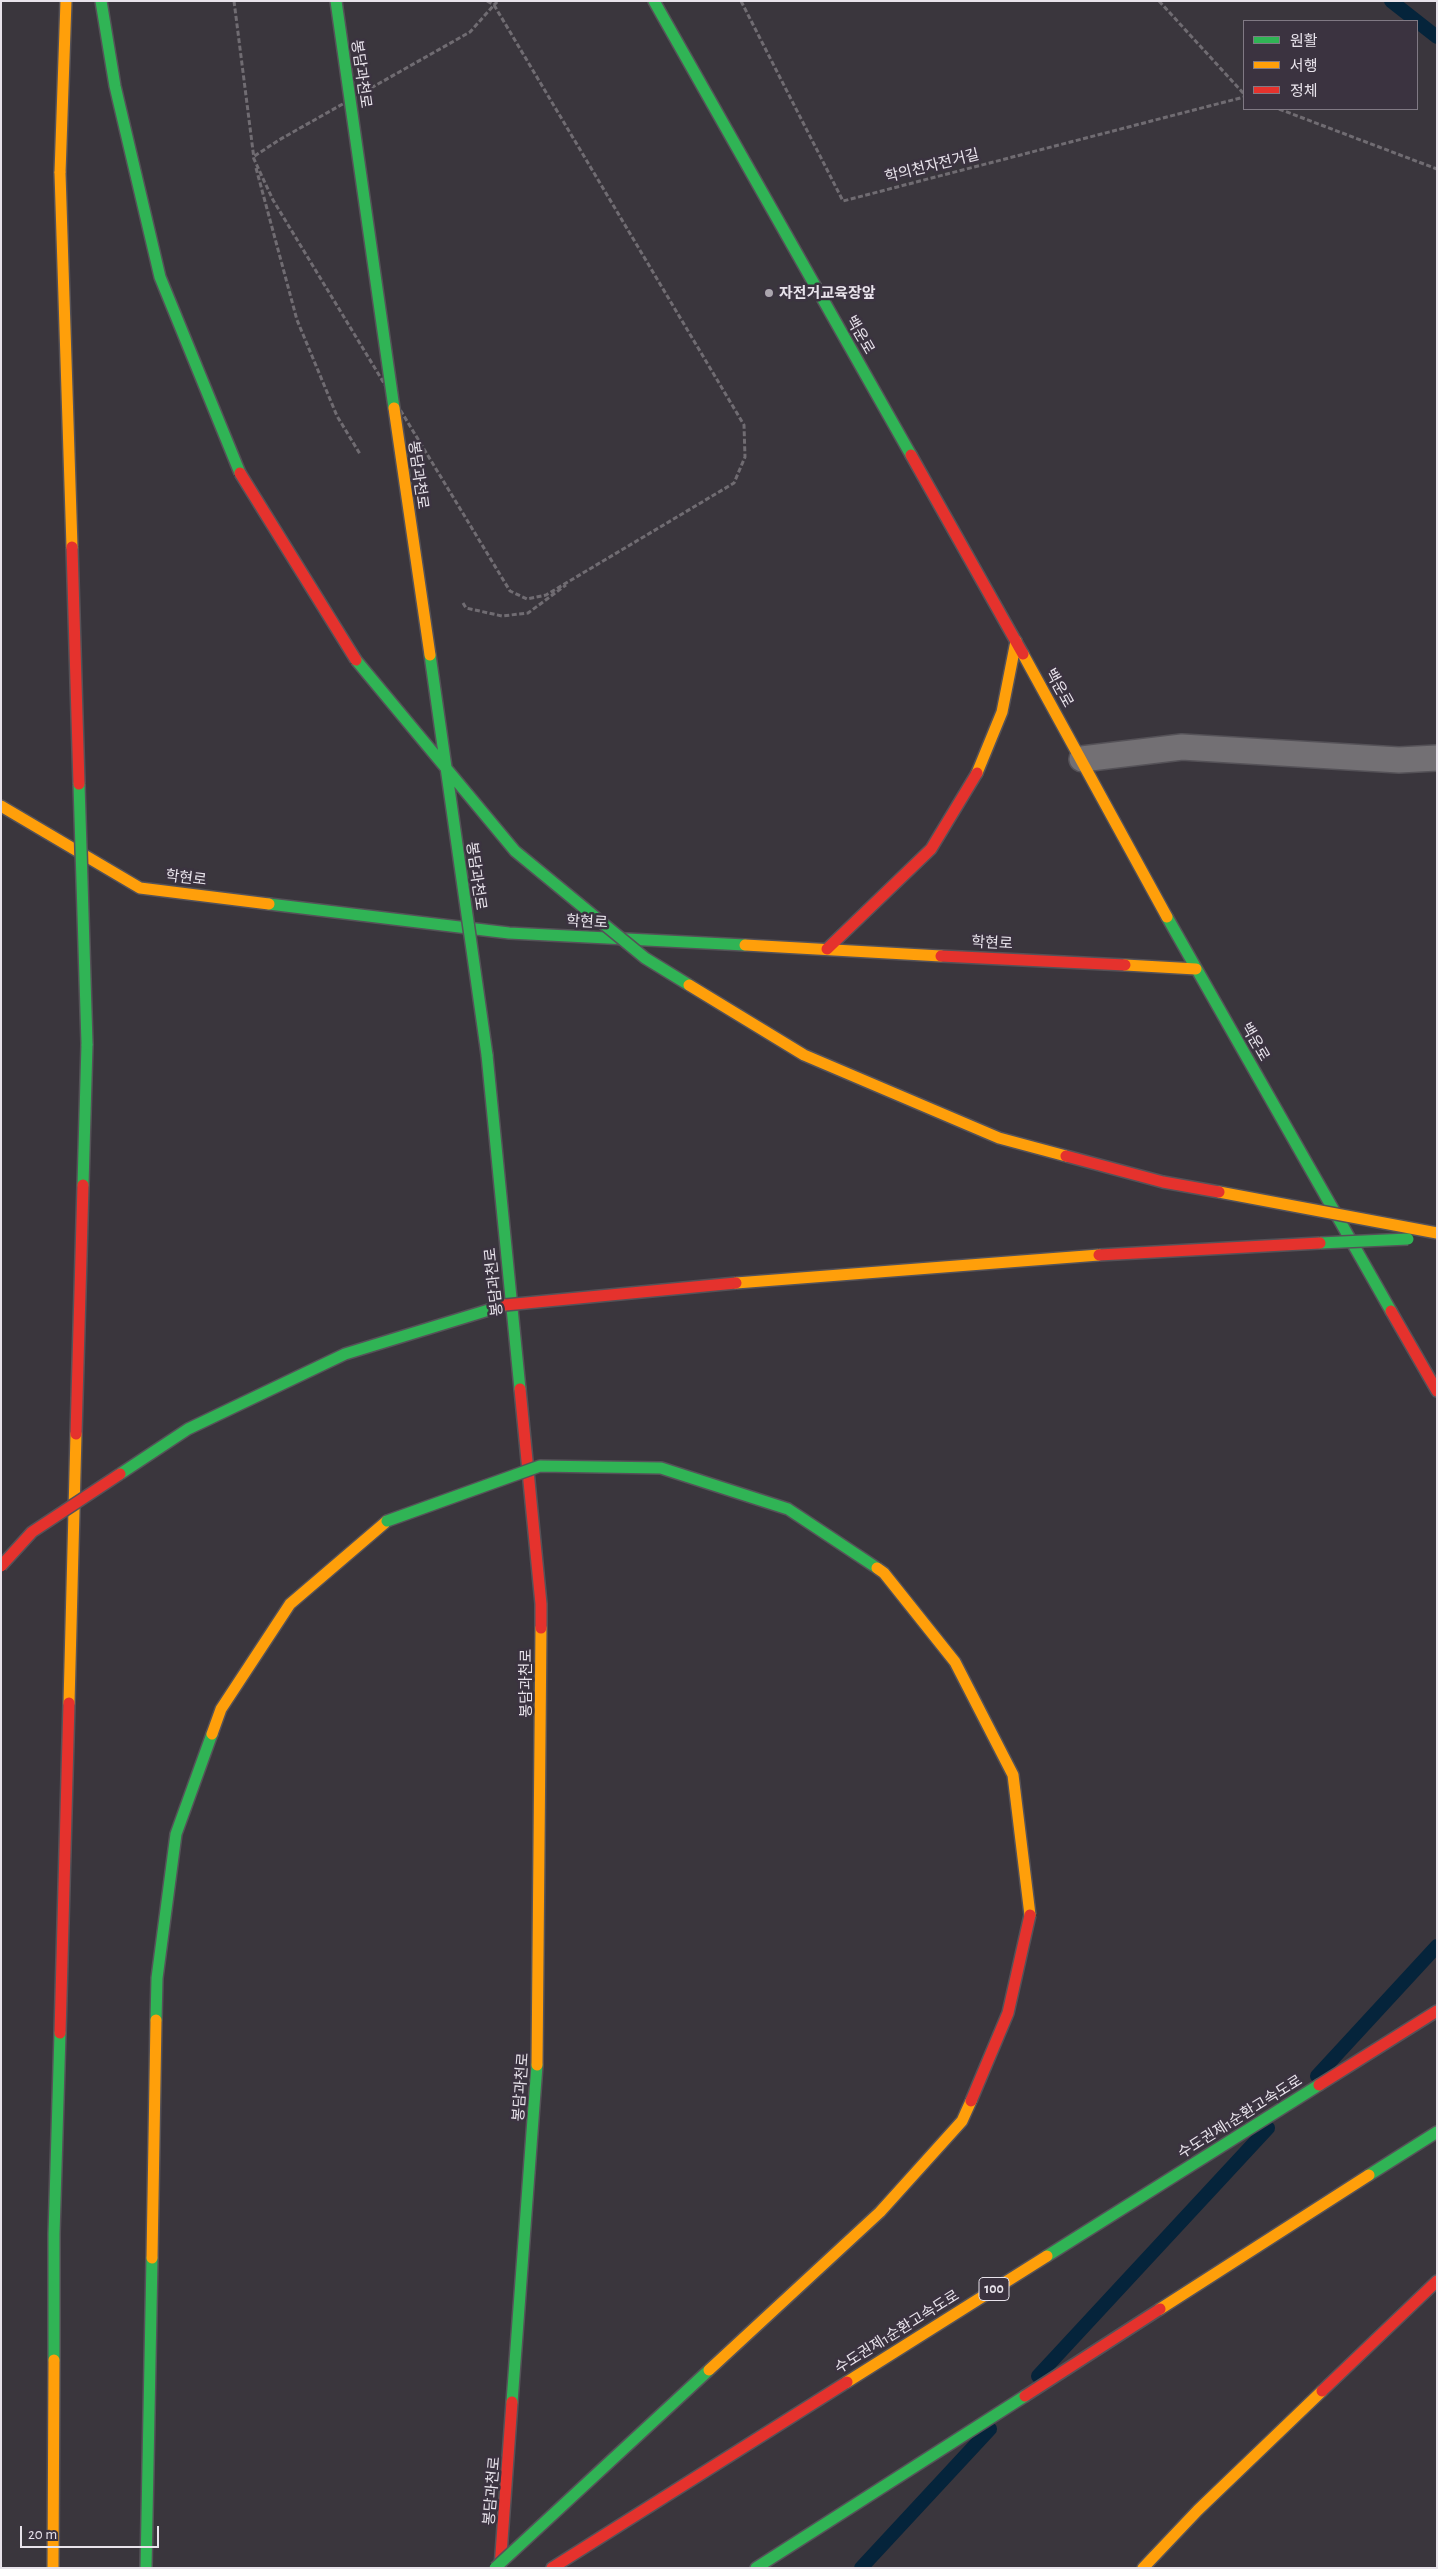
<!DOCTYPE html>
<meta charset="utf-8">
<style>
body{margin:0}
#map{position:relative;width:1438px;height:2569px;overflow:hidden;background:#3a363d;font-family:"Alegreya Sans","Noto Sans KR",sans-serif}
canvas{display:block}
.frame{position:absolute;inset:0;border:2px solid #e8e3eb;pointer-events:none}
.legend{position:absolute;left:1243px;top:20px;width:175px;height:90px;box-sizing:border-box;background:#3b3340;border:1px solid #807984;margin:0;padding:6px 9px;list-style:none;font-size:15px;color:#e8e3eb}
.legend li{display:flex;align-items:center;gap:10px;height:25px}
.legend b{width:25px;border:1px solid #807984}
.scale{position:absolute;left:20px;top:2526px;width:139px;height:22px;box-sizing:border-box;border:2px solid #e8e3eb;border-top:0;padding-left:6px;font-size:15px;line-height:18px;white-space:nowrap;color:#e8e3eb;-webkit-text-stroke:4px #3b3340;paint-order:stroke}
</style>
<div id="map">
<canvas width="1438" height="2569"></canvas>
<div class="frame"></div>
<ul class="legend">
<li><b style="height:6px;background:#30b455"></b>원활</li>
<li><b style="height:6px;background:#ff9f0a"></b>서행</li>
<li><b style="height:6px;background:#e5322d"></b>정체</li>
</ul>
<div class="scale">20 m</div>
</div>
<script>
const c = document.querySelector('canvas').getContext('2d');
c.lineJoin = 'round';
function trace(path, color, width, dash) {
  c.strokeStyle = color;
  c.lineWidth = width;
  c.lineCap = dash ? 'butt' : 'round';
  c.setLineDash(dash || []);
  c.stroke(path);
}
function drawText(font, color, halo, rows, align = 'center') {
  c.font = font + ' "Alegreya Sans","Noto Sans KR",sans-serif';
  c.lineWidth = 5;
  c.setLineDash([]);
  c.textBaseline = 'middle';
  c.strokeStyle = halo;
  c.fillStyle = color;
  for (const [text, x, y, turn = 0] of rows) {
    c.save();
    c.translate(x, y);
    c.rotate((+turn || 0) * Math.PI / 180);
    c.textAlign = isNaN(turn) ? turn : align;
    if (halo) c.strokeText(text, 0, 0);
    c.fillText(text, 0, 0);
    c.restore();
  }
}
trace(new Path2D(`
 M 1391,1 L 1437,37
 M 1317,2076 L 1437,1946
 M 1038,2376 L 1268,2128
 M 861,2568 L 990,2429`), '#05243b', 14);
const lane = new Path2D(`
 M 1082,759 L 1182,747 L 1399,760 L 1437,758`);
const fast = new Path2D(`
 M 654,1 L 911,455
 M 269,904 L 509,933 L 745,945
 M 1167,917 L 1391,1311
 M 487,1055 L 520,1389
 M 83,1185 L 87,1044
 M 156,2020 L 157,1978 L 176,1834 L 212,1734
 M 1369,2175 L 1437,2132
 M 1047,2256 L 1319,2085
 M 54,2360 L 54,2234 L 60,2033
 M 512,2402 L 537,2065
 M 146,2568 L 152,2258
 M 756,2568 L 1025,2396`);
const slow = new Path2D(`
 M 60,173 L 66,1
 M 1023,654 L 1167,917
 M 977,773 L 1002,712 L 1016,641
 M 1,806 L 140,888 L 269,904
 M 745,945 L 941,956
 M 1125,965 L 1196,969
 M 69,1703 L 76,1434
 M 212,1734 L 221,1709 L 290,1604 L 387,1521
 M 537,2065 L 541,1628
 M 152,2258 L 156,2020
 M 1160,2309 L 1369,2175
 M 847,2382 L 1047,2256
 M 53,2568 L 54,2360
 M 1143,2568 L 1198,2510 L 1322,2391`);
const jam = new Path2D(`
 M 911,455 L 1023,654
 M 827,949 L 931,849 L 977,773
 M 941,956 L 1125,965
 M 1391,1311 L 1437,1391
 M 520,1389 L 541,1604 L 541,1628
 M 76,1434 L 83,1185
 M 60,2033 L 69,1703
 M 1319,2085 L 1437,2011
 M 1322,2391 L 1437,2281
 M 1025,2396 L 1160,2309
 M 500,2568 L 512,2402
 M 552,2568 L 847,2382`);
trace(lane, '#555258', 28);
trace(fast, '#555258', 14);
trace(slow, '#555258', 14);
trace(jam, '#555258', 14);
trace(new Path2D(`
 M 234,1 L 254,159
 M 487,1 L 494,5 L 498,1
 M 741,1 L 843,201 L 1244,97
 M 1159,1 L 1244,94
 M 494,5 L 744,425 L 745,457 L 734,483 L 546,595 L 527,599 L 510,591 L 273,200 L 253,157 L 279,140 L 470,32 Z
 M 1279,109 L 1437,169
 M 256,168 L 297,320 L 337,416 L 360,454
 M 463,603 L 466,608 L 502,616 L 528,613 L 566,585`), '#706c72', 3, [5, 2.5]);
trace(lane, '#737074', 25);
trace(fast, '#30b455', 11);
trace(slow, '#ff9f0a', 11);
trace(jam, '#e5322d', 11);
const fastBridge = new Path2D(`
 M 101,1 L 115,86 L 160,277 L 240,473
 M 336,1 L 394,408
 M 430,655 L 487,1055
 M 356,660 L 515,851 L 645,958 L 689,985
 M 79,784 L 87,1044
 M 1320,1243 L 1408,1239
 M 120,1474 L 188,1429 L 345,1354 L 505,1305
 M 387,1521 L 540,1466 L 661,1468 L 788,1509 L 877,1568
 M 495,2568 L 709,2370`);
const slowBridge = new Path2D(`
 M 60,173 L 72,547
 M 394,408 L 430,655
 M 689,985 L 804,1055 L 999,1138 L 1066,1156
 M 1219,1192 L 1437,1233
 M 736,1283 L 1099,1255
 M 877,1568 L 884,1573 L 955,1662 L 1013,1775 L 1030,1915
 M 709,2370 L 880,2212 L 962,2121 L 971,2101`);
const jamBridge = new Path2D(`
 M 240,473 L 356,660
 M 72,547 L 79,784
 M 1066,1156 L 1163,1182 L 1219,1192
 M 1099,1255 L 1320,1243
 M 505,1305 L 736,1283
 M 1,1566 L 32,1532 L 120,1474
 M 971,2101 L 1008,2013 L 1030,1915`);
trace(fastBridge, '#555258', 14, []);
trace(slowBridge, '#555258', 14, []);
trace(jamBridge, '#555258', 14, []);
trace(fastBridge, '#30b455', 11);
trace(slowBridge, '#ff9f0a', 11);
trace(jamBridge, '#e5322d', 11);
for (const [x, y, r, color] of [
 [769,293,5,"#aba6ae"]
]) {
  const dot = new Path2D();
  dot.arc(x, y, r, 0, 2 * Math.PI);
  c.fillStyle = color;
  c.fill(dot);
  trace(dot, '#3b3340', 2);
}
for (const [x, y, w] of [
 [994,2289,30]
]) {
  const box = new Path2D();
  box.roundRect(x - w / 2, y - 11.5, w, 23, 4);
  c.fillStyle = '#3b3340';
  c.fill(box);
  trace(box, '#e8e3eb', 1);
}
drawText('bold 14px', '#e8e3eb', null, [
 ["100",994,2289]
]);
drawText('15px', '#e8e3eb', '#3b3340', [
 ["봉담과천로",361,74,82],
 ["학의천자전거길",932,166,-14],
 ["백운로",860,335,60],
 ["봉담과천로",418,475,82],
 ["백운로",1059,688,61],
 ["봉담과천로",476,876,82],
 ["학현로",186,878,7],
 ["학현로",587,922,3],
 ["학현로",992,943,3],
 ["백운로",1255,1042,60],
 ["봉담과천로",494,1282,-96],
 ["봉담과천로",526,1683,-90],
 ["봉담과천로",521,2087,-86],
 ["수도권제1순환고속도로",1240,2117,-32],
 ["수도권제1순환고속도로",897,2332,-32],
 ["봉담과천로",492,2491,-85]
]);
drawText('bold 15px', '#e8e3eb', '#3b3340', [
 ["자전거교육장앞",779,293]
], 'left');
</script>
